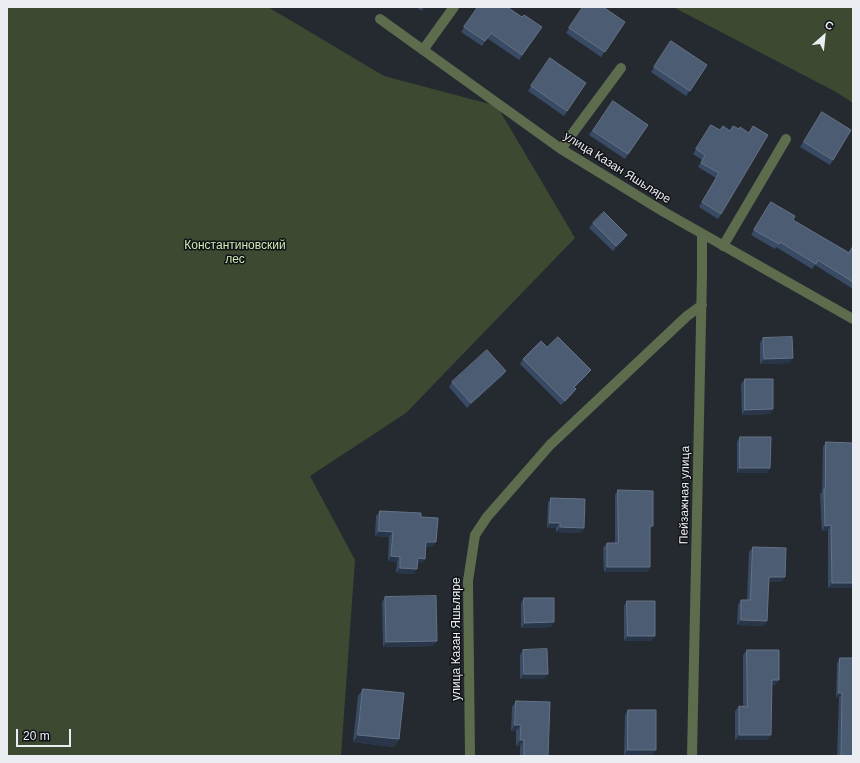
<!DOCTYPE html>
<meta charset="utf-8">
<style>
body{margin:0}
#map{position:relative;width:860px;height:763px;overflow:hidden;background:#252a31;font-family:Helvetica,sans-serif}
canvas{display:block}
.frame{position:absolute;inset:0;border:8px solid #eaedf2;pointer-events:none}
.north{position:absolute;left:804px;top:16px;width:40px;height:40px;-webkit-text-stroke:3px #101216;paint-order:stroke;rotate:27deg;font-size:11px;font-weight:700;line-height:16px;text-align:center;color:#eaedf2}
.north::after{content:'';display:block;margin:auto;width:14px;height:18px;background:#eaedf2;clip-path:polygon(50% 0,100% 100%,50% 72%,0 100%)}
.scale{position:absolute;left:16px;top:729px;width:55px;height:18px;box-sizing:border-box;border:2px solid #eaedf2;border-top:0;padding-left:5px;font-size:12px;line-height:14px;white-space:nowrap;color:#eaedf2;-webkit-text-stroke:3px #101216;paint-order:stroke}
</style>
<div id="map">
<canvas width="860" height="763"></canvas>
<div class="frame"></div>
<div class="north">С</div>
<div class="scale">20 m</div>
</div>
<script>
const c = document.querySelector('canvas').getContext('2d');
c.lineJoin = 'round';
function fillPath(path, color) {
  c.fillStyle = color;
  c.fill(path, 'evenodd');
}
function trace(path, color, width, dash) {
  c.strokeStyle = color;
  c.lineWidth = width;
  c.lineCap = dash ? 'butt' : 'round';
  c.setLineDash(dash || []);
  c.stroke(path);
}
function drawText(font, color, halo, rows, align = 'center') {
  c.font = font + ' Helvetica,sans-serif';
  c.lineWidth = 3;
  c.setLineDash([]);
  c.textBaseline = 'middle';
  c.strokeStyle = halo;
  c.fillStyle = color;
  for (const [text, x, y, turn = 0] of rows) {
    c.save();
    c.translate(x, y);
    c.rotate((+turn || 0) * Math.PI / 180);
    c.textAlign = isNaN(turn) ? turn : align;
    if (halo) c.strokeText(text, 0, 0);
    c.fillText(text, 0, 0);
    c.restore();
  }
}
fillPath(new Path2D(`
 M 7,7 L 268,7 L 384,76 L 497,106 L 575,238 L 406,413 L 310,476 L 355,560 L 341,756 L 7,756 Z
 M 673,7 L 853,7 L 853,103 L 836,92 Z`), '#3d4931');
trace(new Path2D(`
 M 380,19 L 561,149 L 664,212 L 853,319
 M 423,50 L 454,7
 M 561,149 L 621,68
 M 723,246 L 786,139
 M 470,756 L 468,581 L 475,535 L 487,517 L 550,445 L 687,316 L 702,305
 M 692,756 L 702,274 L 702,234`), '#5d6c4d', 10);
fillPath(new Path2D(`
 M 416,7 L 424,7 L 422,11 Z
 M 478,7 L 522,17 L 542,27 L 519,60 L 487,38 L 482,46 L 461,32 Z
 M 583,7 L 625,22 L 601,57 L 566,33 Z
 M 671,41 L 707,65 L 686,96 L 651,72 Z
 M 550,58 L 586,83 L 564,116 L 528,91 Z
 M 613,101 L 648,125 L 625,159 L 589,135 Z
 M 822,112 L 833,160 L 830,165 L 800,147 Z
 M 711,125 L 720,130 L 730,130 L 733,126 L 739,129 L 749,133 L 753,126 L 721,214 L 718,219 L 699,207 L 716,178 L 698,167 L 702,160 L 693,154 Z
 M 771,202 L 793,220 L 849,252 L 853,246 L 853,289 L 815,265 L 812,269 L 776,247 L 775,249 L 751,235 Z
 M 593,223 L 627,235 L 624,240 L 613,251 L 589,228 Z
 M 763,338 L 793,358 L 789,363 L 760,364 L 760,343 Z
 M 547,347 L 587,375 L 574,388 L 576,389 L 572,394 L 561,405 L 520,364 L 523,359 Z
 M 506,371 L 502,376 L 467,408 L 449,387 L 452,382 Z
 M 745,379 L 773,409 L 770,414 L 742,415 L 741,384 Z
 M 740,437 L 770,468 L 767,473 L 737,473 L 737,442 Z
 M 826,442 L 853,588 L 828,588 L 828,530 L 822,531 L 820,494 L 822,492 L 823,447 Z
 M 618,490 L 650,531 L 650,567 L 647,572 L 604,572 L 603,548 L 607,543 L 615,543 L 615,495 Z
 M 551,498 L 581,533 L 556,532 L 556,528 L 547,528 L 548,503 Z
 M 380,511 L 421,517 L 433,547 L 426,547 L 425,559 L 422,563 L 417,563 L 414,574 L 396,573 L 397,562 L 388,561 L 389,537 L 375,536 L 376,516 Z
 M 753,547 L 785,577 L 781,582 L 769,582 L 764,626 L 737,625 L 738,605 L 741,600 L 747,600 L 749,552 Z
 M 385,597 L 433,646 L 383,647 L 382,602 Z
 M 524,598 L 551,627 L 521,628 L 521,603 Z
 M 627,601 L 652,641 L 624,641 L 624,606 Z
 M 523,650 L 544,679 L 520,679 L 520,655 Z
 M 747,650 L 779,680 L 775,685 L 772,685 L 768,740 L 735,740 L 735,711 L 739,706 L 743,706 L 743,655 Z
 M 840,658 L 853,756 L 837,756 L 839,698 L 836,697 L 837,663 Z
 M 363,689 L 399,739 L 394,747 L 353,742 L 358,696 Z
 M 516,701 L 548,756 L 520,756 L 520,746 L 516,746 L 516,731 L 511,731 L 512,707 Z
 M 628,710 L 652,755 L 624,755 L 625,715 Z`), '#394a64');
fillPath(new Path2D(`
 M 627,235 L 624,240 L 613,251 L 616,246 Z
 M 793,358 L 789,363 L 760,364 L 764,359 Z
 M 591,370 L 587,375 L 570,392 L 574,387 Z
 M 506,371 L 502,376 L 467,408 L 471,403 Z
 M 773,409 L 770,414 L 742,415 L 745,410 Z
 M 740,468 L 770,468 L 767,473 L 737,473 Z
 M 550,523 L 560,523 L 556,528 L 547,528 Z
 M 831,525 L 828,530 L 822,531 L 825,526 Z
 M 650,526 L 653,526 L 650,531 Z
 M 560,527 L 584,528 L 581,533 L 556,532 Z
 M 379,531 L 393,532 L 389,537 L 375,536 Z
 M 426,542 L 436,542 L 433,547 L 423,547 Z
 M 391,556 L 400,557 L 397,562 L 388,561 Z
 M 418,558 L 425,559 L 422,563 L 414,563 Z
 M 607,567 L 650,567 L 647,572 L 604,572 Z
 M 400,568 L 417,569 L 414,574 L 396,573 Z
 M 769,577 L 785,577 L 781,582 L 765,582 Z
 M 832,583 L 853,583 L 853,588 L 828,588 Z
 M 741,620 L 767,621 L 764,626 L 737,625 Z
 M 554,622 L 551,627 L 521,628 L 525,623 Z
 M 628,636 L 655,636 L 652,641 L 624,641 Z
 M 437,641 L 433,646 L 383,647 L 386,642 Z
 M 524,674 L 548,674 L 544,679 L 520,679 Z
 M 772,680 L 779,680 L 775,685 L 768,685 Z
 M 839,693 L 842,693 L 839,698 L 836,697 Z
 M 515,725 L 521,725 L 516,731 L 511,731 Z
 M 358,735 L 399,739 L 394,747 L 353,742 Z
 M 739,735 L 771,735 L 768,740 L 735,740 Z
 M 520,740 L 524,740 L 520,746 L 516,746 Z
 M 628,750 L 656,750 L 652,755 L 624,755 Z`), '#293649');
const building = new Path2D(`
 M 478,7 L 507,7 L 522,17 L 524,15 L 542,27 L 522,55 L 491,33 L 485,41 L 464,27 Z
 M 583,7 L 603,7 L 625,22 L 605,52 L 569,28 Z
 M 671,41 L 707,65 L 690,91 L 654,67 Z
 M 550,58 L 586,83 L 567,111 L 531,86 Z
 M 613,101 L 648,125 L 628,154 L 593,131 Z
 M 822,112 L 851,130 L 833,160 L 804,142 Z
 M 711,125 L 720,130 L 723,126 L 730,131 L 733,126 L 739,129 L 740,127 L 749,133 L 753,126 L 768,135 L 721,214 L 702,202 L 719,173 L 701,163 L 705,155 L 696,149 Z
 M 771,202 L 795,216 L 793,220 L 849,253 L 853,246 L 853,282 L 818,260 L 816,264 L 780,242 L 779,244 L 754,230 Z
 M 604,212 L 627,235 L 616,246 L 593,223 Z
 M 558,337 L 591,370 L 574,387 L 576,389 L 565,401 L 523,359 L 541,341 L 547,347 Z
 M 792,337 L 793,358 L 764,359 L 763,338 Z
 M 487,350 L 506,371 L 471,403 L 452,382 Z
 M 745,379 L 773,379 L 773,409 L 745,410 Z
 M 740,437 L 771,437 L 770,468 L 740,468 Z
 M 826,442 L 853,443 L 853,583 L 832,583 L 831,525 L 825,526 L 824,489 L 825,489 Z
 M 618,490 L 653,491 L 653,526 L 650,526 L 650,567 L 607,567 L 607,543 L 618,543 Z
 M 551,498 L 585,499 L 584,528 L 560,527 L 560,523 L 550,523 Z
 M 380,511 L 421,513 L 421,517 L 438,518 L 436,542 L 426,542 L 425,559 L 418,558 L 417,569 L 400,568 L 400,557 L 391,556 L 393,532 L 379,531 Z
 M 753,547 L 786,548 L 785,577 L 769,577 L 767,621 L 741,620 L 741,600 L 750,600 Z
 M 436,596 L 437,641 L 386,642 L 385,597 Z
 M 524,598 L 554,598 L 554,622 L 525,623 Z
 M 627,601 L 655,601 L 655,636 L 628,636 Z
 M 547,649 L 548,674 L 524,674 L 523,650 Z
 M 747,650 L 779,650 L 779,680 L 772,680 L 771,735 L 739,735 L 739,706 L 747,707 Z
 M 840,658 L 853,658 L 853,756 L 841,756 L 842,693 L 839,693 Z
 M 363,689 L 404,693 L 399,739 L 358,735 Z
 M 516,701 L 550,702 L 548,756 L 524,756 L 524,740 L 520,740 L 521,725 L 515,725 Z
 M 628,710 L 656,710 L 656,750 L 628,750 Z`);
fillPath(building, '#4c5c73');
trace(building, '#657287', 1);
drawText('12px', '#eaedf2', '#101216', [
 ["улица Казан Яшьляре",617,168,32],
 ["Пейзажная улица",685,495,-89],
 ["улица Казан Яшьляре",457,639,-90]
]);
drawText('12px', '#ceebb1', '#101216', [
 ["Константиновский",235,246],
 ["лес",235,260]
]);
</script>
